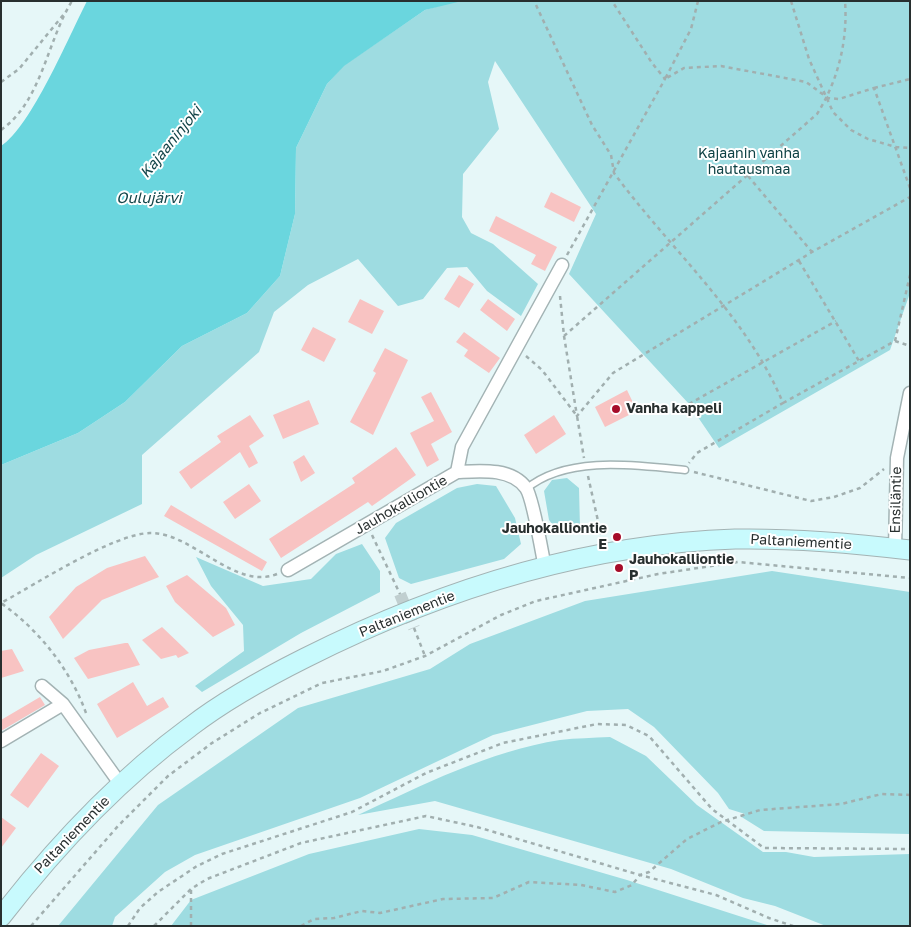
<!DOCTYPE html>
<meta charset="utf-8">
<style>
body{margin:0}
#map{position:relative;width:911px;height:927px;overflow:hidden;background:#e6f7f8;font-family:"Golos Text",sans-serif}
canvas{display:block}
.frame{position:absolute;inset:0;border:2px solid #282f2f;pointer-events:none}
</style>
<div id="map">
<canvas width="911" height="927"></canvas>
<div class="frame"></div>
</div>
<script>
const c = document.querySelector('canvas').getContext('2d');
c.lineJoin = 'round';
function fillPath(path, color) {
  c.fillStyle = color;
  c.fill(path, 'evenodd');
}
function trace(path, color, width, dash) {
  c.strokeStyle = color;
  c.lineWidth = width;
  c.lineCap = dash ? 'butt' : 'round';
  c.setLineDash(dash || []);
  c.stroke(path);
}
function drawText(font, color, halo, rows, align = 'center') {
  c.font = font + ' "Golos Text",sans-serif';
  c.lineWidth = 4;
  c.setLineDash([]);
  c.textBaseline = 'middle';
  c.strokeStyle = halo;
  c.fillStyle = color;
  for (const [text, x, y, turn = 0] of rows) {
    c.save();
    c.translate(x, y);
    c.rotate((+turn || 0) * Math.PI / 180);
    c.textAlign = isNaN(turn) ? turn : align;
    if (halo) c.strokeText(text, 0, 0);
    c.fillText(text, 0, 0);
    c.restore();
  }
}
fillPath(new Path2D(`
 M 456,1 L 910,1 L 910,293 L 890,350 L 719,448 L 689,404 L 569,274 L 596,214 L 495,61 L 488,82 L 499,129 L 463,174 L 462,217 L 471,233 L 493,244 L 538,284 L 521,316 L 487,291 L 467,267 L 447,268 L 423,299 L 398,306 L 358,259 L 308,285 L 274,312 L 259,352 L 142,455 L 142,504 L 36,555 L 1,578 L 1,465 L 78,433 L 125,402 L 182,346 L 247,313 L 280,276 L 295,214 L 296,148 L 327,84 L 343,66 L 425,10 Z
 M 567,478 L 579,488 L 580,528 L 561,535 L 549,520 L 544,491 L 552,480 Z
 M 477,484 L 496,486 L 515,518 L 521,544 L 504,559 L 411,584 L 399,578 L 385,538 L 396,523 L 457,488 Z
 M 362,544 L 380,571 L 380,592 L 301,633 L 202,692 L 195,686 L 244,651 L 243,625 L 211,586 L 196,557 L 263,586 L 311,579 L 336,554 Z
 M 772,571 L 910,592 L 910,834 L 764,831 L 740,816 L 745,814 L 729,809 L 718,793 L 654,727 L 628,709 L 587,711 L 493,735 L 360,798 L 195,855 L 165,872 L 115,917 L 112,926 L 58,926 L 158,805 L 298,708 L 430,669 L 470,644 L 585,601 Z
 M 610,737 L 646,756 L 697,805 L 763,852 L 786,852 L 814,857 L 910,854 L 910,926 L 826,926 L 775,906 L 743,898 L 671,869 L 435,801 L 358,815 C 423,785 489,751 560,740 C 576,738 593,738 610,737 Z
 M 419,829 L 472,835 L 627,880 L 770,926 L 171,926 L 191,900 L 309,854 Z`), '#9edce1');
fillPath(new Path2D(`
 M 87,1 L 462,1 L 425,10 L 344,66 L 327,84 L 296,148 L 295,214 L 280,276 L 247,313 L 182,346 L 125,402 L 78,433 L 1,465 L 1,146 C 31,127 69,36 87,1 Z`), '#6ad6de');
fillPath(new Path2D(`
 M 551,192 L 581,207 L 574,222 L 544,207 Z
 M 496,216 L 557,247 L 545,271 L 531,264 L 536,255 L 489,231 Z
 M 459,275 L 474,284 L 459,308 L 444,299 Z
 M 360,299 L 384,311 L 372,334 L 348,322 Z
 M 488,299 L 515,319 L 507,331 L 480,310 Z
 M 313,327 L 336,339 L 324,362 L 301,350 Z
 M 464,332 L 500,358 L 489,373 L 464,356 L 468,350 L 456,342 Z
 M 385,348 L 408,360 L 373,435 L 350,422 L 376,373 L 373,371 Z
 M 627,390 L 637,411 L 605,427 L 595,407 Z
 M 431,392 L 452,432 L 431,444 L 439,460 L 427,467 L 410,433 L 434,421 L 421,397 Z
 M 309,400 L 319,424 L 283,439 L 273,415 Z
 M 250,415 L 264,436 L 249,446 L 258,463 L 249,468 L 240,452 L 191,489 L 179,472 L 221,442 L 217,436 Z
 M 554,415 L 566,434 L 536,454 L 524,435 Z
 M 396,447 L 416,475 L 372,506 L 368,502 L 281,558 L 269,539 L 355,483 L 352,478 Z
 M 304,455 L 315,473 L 301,482 L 293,462 Z
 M 249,484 L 261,501 L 235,519 L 223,502 Z
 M 171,505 L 267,562 L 262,571 L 164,516 Z
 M 145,556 L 159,577 L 102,600 L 63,639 L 49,617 L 76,587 L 107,568 Z
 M 187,575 L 226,608 L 235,625 L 213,637 L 175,602 L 166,586 Z
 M 162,627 L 184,648 L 189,653 L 178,658 L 176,655 L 161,659 L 142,640 Z
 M 125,643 L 128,643 L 140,665 L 88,679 L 74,658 L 89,650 Z
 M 12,649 L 24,671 L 1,678 L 1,651 Z
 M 133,682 L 147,706 L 163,697 L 169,707 L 117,738 L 97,704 Z
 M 40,697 L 45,705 L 1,731 L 1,720 Z
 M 41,753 L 59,766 L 28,808 L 10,795 Z
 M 1,817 L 16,828 L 1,848 Z`), '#f8c3c2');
trace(new Path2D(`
 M 400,594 L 414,628`), '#c0cfd0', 12, [12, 6]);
const lane = new Path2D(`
 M 526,489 C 566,455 636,465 685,470`);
const street = new Path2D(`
 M 457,472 L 462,447 L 562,265
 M 895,548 L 897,458 L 910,393
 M 288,570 L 457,472 C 478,471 511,467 526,488 C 533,498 542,553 545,568
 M 42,686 L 63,704 L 121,785
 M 1,741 L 63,704`);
const secondary = new Path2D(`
 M 1,917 C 56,846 118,780 190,727 C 225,700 265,678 305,658 C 438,591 585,544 735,539 C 793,538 852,543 910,550`);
trace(lane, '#a3b3b4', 9);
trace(street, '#a3b3b4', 15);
trace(secondary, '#a3b3b4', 21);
trace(new Path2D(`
 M 698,1 L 691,29 L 665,79 L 684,68 L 721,66 L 806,82 L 828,98 L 839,99 L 874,88 L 910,188
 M 791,1 L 809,59 L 833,112 L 851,130 L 868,139 L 896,147 L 910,148
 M 536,5 L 592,125 L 611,155 L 614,173 C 669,248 747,316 783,403 L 697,453 L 689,463
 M 1,82 L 19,69 L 64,14
 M 874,88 L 910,79
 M 1,130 C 42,101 47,41 72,1
 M 748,176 L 812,252
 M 567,255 L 665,79 L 652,63 L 612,1
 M 799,261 L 859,361
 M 560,296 L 564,336 L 577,416 L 613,373 L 812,252 L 910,197
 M 564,336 L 817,114 C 838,81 848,40 845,1
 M 895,341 L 910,275
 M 526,356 L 542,370 L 577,416 L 584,458
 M 783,403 L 895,341 L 910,346
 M 689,404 L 836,321
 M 694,472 L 811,501 L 834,497 L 860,488 L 884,469
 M 588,476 L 602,539
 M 372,535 L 400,594
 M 414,628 L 425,656
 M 86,713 C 70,669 39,630 1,603 C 36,584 113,534 150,533 C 192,532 235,591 277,574
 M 31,926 L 118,826 L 168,776 L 212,743 L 260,713 L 322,683 L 383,671 L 425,656 L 501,615 L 536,601 L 658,574 L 738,562 L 910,578
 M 128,926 L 140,908 L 158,892 L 197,866 L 222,854 L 352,812 L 426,773 L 503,743 L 597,724 L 626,725 L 649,736 L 712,809 L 764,848 L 910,849
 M 154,926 L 191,889 L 207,879 L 301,843 L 426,816 L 477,827 L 640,875 L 716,895 L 769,918 L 793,926
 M 191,926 L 191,889
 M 301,926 L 314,919 L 334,918 L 362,911 L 380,913 L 443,899 L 493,898 L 529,882 L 581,885 L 615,892 L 632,885 L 640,875 L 649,872 L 687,839 L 721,822 L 760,810 L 841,804 L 882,794 L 910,795`), '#a1afaf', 2.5, [4, 4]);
trace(lane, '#fff', 6);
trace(street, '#fff', 12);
trace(secondary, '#c8fafd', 19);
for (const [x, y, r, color] of [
 [616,409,5,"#a60c29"],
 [617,537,5,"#a60c29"],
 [619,568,5,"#a60c29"]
]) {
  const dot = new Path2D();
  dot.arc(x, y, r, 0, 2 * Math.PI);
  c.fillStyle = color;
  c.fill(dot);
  trace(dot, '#fff', 2);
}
drawText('14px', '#0d4144', '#fff', [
 ["Kajaanin vanha",749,154],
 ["hautausmaa",749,170]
]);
drawText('bold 14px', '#282f2f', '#fff', [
 ["Vanha kappeli",626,409],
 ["Jauhokalliontie",607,529,"right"],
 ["E",607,545,"right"],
 ["Jauhokalliontie",629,560],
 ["P",629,576]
], 'left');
drawText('14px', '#282f2f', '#fff', [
 ["Ensiläntie",896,500,-89],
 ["Jauhokalliontie",401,505,-30],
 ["Paltaniementie",801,542,3],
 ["Paltaniementie",407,614,-22],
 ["Paltaniementie",72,835,-46]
]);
drawText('italic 15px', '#134549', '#fff', [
 ["Kajaaninjoki",171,142,-51],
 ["Oulujärvi",149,198]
]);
</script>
